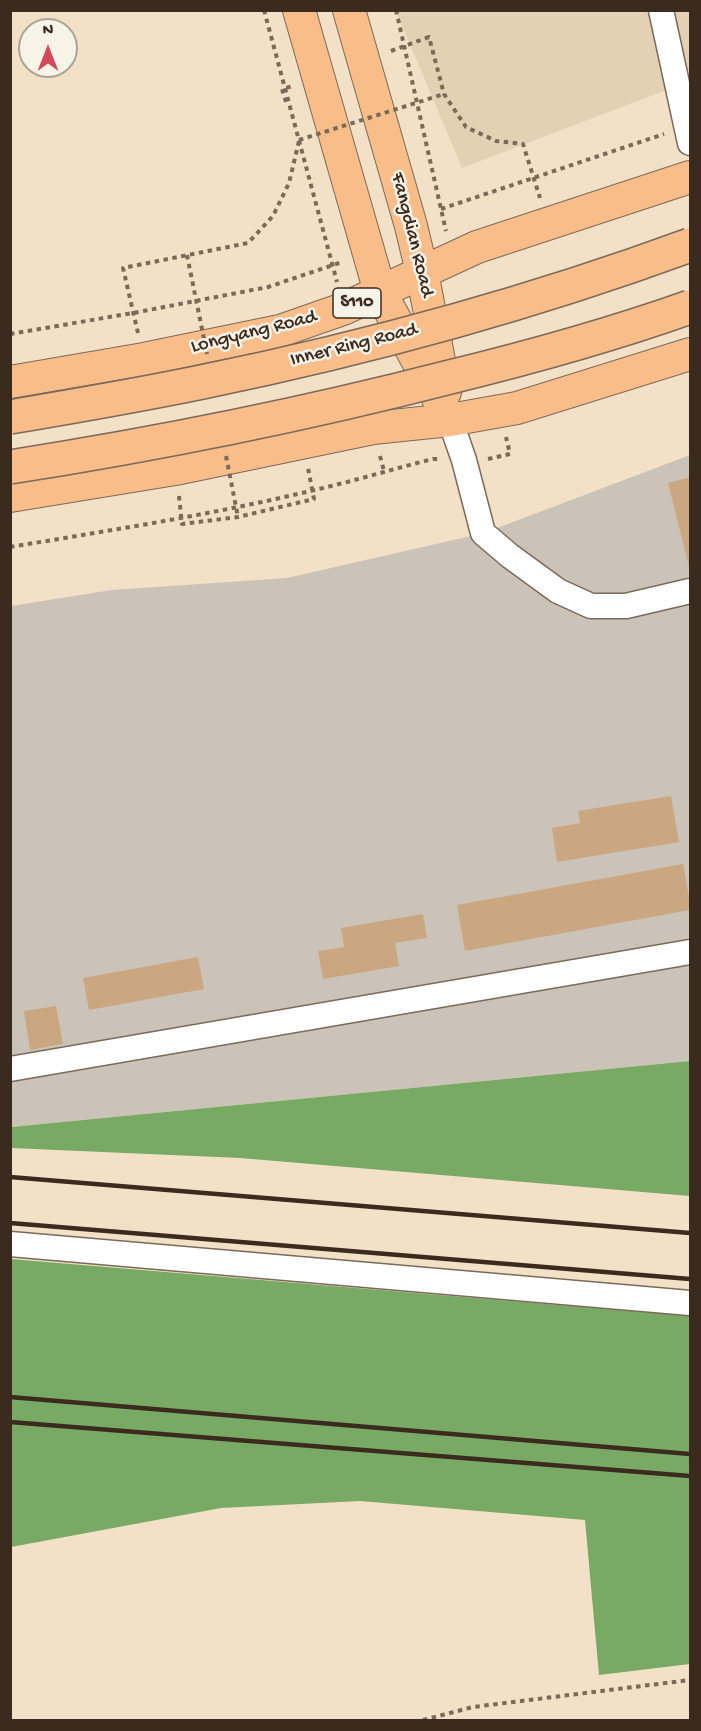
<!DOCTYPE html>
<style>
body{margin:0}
#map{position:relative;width:701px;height:1731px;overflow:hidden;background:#f2e1c6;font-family:"Gochi Hand",sans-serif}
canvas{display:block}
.frame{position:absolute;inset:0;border:12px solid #3b2a1e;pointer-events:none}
.north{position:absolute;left:18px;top:18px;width:60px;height:60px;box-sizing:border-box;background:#f7f3e8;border:2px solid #aca397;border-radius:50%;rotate:0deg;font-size:16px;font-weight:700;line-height:24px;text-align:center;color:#3b2a1e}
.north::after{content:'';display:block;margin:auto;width:21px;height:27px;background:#d1495b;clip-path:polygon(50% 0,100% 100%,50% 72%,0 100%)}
</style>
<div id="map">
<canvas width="701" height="1731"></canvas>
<div class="frame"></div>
<div class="north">N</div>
</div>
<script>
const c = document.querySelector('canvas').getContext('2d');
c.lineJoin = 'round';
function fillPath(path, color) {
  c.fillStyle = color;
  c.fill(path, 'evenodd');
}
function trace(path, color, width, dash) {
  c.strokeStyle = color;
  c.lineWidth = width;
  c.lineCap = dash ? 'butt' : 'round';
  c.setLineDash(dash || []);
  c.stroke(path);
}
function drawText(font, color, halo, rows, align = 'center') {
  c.font = font + ' "Gochi Hand",sans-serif';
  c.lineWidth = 5;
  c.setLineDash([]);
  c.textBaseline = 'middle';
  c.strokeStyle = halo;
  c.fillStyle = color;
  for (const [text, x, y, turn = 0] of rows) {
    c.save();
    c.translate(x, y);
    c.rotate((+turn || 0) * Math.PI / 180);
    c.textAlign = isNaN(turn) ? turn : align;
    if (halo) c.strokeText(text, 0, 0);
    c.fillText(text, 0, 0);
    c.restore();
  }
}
fillPath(new Path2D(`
 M 396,11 L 690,11 L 690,81 L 462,168 Z`), '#e4d1b4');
fillPath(new Path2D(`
 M 690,455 L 690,1061 L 11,1127 L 11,606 L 112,590 L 287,578 L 484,533 Z`), '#cbc3b8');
fillPath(new Path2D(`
 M 690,1061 L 690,1196 L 240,1158 L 11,1148 L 11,1127 Z
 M 11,1259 L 690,1316 L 690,1664 L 599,1675 L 585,1520 L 360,1501 L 221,1508 L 11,1547 Z`), '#78aa65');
fillPath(new Path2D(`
 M 690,477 L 690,571 L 668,483 Z
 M 671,796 L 679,842 L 557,862 L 552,828 L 580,823 L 578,811 Z
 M 683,864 L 690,902 L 690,910 L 465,951 L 457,905 Z
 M 423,914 L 427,938 L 395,943 L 399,966 L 323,979 L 318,951 L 344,947 L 341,928 Z
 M 198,957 L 204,989 L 89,1010 L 83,978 Z
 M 56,1006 L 63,1044 L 30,1050 L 24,1011 Z`), '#cba781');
const minor = new Path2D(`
 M 661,10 L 690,143
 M 450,420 L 464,460 L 483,533 L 510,556 L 558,591 L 591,606 L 626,606 L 690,591
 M 10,1069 L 690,952
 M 10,1244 L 690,1303`);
const major = new Path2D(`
 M 299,10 L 380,292 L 450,420
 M 349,10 L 411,226 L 422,272 L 445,392
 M 10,382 L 144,359 L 280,331 L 343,309 L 477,247 L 690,177
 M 10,496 L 175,469 L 373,428 L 450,420 L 517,408 L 690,354`);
trace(minor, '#7b6a59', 27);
trace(major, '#7b6a59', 34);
trace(new Path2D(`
 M 264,10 L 337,282
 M 396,10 L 446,231
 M 391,51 L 429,37 L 444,94 L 466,127 L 496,141 L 523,144 L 540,198
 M 286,102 L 282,89 L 293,86
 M 441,209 L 664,134
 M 138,333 L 123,268 L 248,243 L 273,216 L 289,183 L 299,141
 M 10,334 L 133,313 L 268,287 L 342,262
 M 380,456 L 384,471
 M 488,459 L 510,454 L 506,437
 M 179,496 L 182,524 L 238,517 L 314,499 L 308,468
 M 10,547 C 119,529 228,512 335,485 C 368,477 400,467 433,459 L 438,459
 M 423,1720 L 473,1707 L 690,1680`), '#7b6a59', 4, [4.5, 4.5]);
trace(minor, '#fff', 24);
trace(major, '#f8bd89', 32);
trace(new Path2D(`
 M 10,1177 L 690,1233
 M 10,1223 L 690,1279
 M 10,1397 L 690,1454
 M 10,1422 L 690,1476`), '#3b2a1e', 4.5);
const highwayBridge = new Path2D(`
 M 10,417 C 75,406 139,395 202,382 C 368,348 532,303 690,245
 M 10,467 C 157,444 302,415 446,378 C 528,358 611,335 690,307`);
trace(highwayBridge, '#7b6a59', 36, []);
trace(new Path2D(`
 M 299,140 L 444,94
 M 187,255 L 207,354
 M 226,456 L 238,517`), '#7b6a59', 4, [4.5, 4.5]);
trace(highwayBridge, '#f8bd89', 33);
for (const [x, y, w] of [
 [357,303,48]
]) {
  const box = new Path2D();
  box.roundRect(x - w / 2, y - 15, w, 30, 4.5);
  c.fillStyle = '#f7f3e8';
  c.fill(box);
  trace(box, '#3b2a1e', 1.5);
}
drawText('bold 18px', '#3b2a1e', null, [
 ["S110",357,303]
]);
drawText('20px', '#3b2a1e', '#f7f3e8', [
 ["Fangdian Road",411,235,76],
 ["Longyang Road",254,333,-14],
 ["Inner Ring Road",354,346,-14]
]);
</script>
